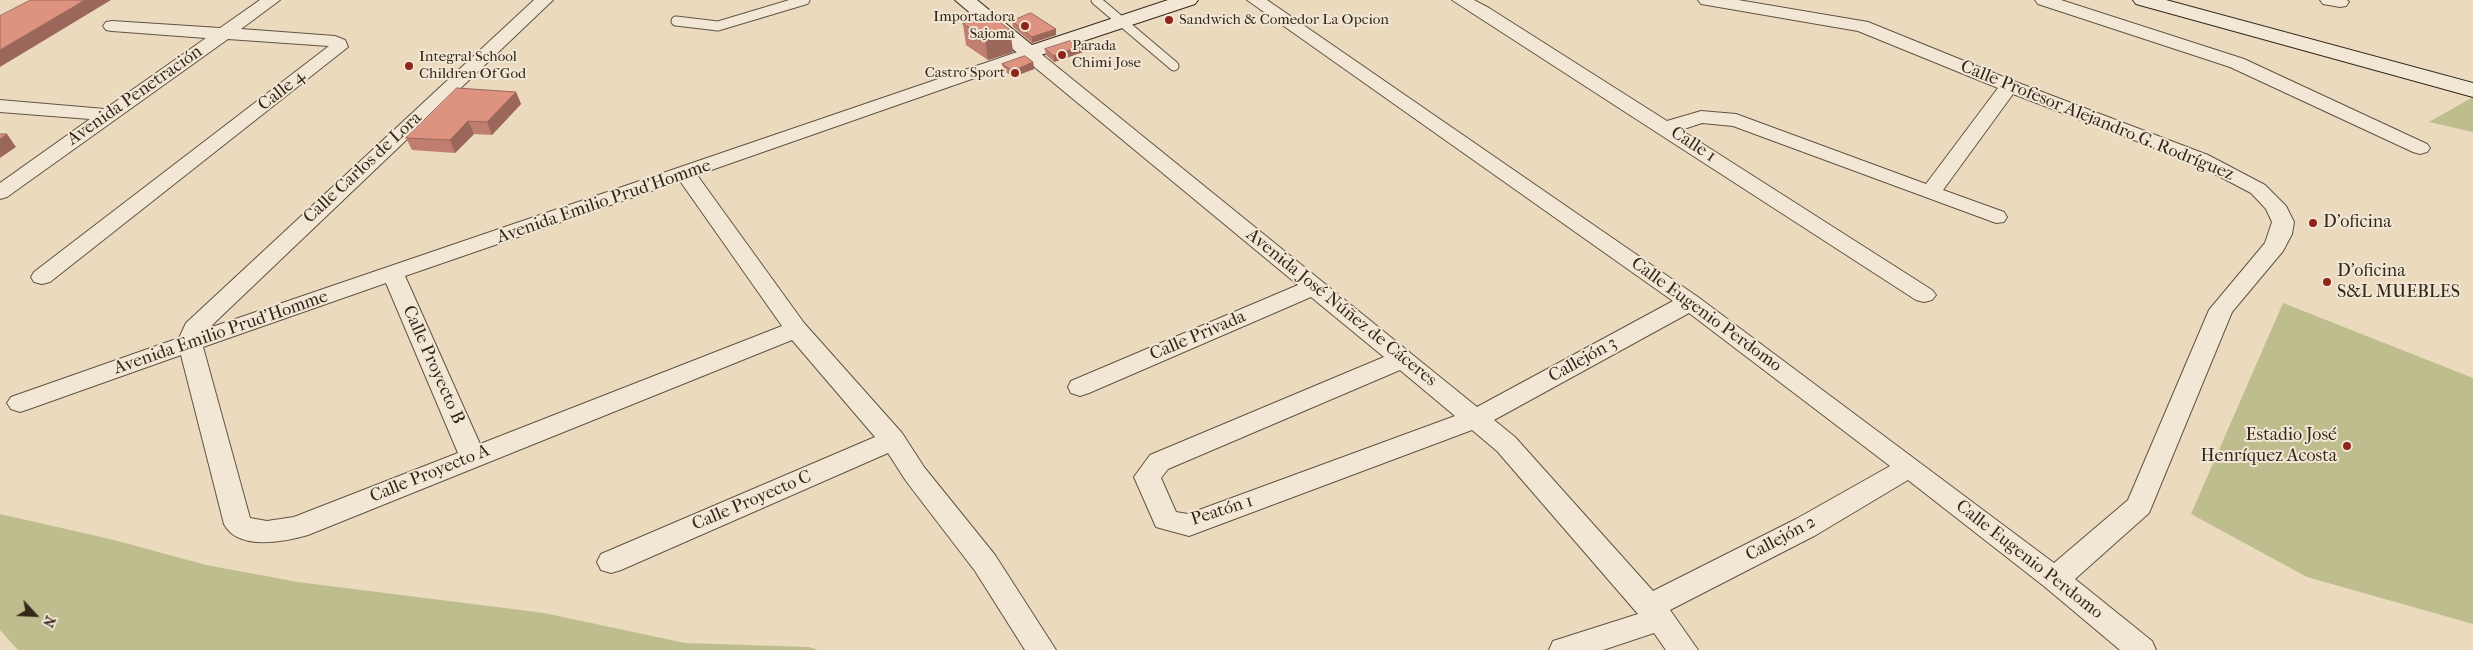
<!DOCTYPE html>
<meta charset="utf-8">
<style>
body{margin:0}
#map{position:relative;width:2473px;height:650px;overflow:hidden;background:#ebdabe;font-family:"IM FELL French Canon",serif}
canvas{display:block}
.north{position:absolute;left:10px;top:590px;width:50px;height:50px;-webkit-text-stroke:4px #f2e7d5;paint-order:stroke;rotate:115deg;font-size:14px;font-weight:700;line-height:20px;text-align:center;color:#33261a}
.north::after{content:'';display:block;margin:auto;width:18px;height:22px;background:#33261a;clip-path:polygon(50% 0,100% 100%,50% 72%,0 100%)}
</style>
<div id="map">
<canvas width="2473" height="650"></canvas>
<div class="north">N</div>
</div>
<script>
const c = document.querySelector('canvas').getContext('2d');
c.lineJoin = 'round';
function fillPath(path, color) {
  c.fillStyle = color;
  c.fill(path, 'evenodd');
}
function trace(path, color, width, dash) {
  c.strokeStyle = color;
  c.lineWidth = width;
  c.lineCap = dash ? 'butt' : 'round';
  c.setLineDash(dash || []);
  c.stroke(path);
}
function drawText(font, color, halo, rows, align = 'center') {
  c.font = font + ' "IM FELL French Canon",serif';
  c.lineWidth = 4;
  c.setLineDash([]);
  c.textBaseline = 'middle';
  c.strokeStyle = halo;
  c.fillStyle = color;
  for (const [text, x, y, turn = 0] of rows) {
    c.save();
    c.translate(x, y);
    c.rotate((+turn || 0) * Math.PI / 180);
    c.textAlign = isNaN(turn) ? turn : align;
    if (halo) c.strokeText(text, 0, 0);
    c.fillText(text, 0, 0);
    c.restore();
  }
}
fillPath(new Path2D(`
 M 2473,97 L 2473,132 L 2429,122 Z
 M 2283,303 L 2473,378 L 2473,624 L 2307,577 L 2191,514 Z
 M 0,514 L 114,540 L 206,565 L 298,582 L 544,613 L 685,643 L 809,647 L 818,650 L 18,650 L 0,630 Z`), '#bebd8d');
const service = new Path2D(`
 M 1096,0 L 1174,66
 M 676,21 L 718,26 L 805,0`);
const minor = new Path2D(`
 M 260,0 L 280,0 L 241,29 L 335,36 L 345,40 L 348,47 L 50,282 L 42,284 L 34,282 L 31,277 L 34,272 L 329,46 L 228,39 L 7,197 L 0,199 L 0,183 L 90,119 L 0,112 L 0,100 L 105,109 L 206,38 L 112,31 L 106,30 L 103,26 L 106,22 L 112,21 L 220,28 Z
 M 534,0 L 553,0 L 209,328 L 1029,48 L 1035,49 L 1477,407 L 1673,301 L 1247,0 L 1267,0 L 1698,297 L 2054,563 L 2128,500 L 2209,310 L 2265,243 L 2272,222 L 2266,209 L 2251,193 L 2194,163 L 2013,94 L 1943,190 L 2004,212 L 2007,217 L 2004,222 L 1996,223 L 1733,126 L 1702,123 L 1681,130 L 1932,290 L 1936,295 L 1932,300 L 1924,302 L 1916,300 L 1452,0 L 1474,0 L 1489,8 L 1667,121 L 1701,111 L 1736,114 L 1926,184 L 1998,88 L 1858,31 L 1707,5 L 1701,4 L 1698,0 L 1738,0 L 1868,22 L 2016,82 L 2208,155 L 2265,185 L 2286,206 L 2294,222 L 2292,234 L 2283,251 L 2232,312 L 2149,513 L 2075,579 L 2152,641 L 2156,650 L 2120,650 L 2045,587 L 1908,480 L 1816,535 L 1670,610 L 1698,650 L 1666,650 L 1654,633 L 1603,650 L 1549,650 L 1553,641 L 1638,614 L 1497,451 L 1472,430 L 1189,536 L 1156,527 L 1134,477 L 1150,455 L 1384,357 L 1311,297 L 1089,393 L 1080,396 L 1071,393 L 1068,387 L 1071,381 L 1298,285 L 1026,60 L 697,175 L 804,323 L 902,433 L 924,467 L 995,555 L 1056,650 L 1025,650 L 975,571 L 906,481 L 888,453 L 621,570 L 611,573 L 601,570 L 597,562 L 601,554 L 875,437 L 792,340 L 308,535 C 284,542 238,551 224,524 L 181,355 L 29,409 L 20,412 L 11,409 L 7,403 L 11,397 L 179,338 L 186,323 ZM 680,181 L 782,326 L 480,444 L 405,276 ZM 386,283 L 458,453 L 294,517 L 267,521 L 250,518 L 203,347 ZM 1689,313 L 1890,466 L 1796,519 L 1653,591 L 1515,437 L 1494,420 ZM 1400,370 L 1455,416 L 1188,514 L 1176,512 L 1161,478 L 1168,469 Z
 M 2035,0 L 2061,0 L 2244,59 L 2427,144 L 2430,148 L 2427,152 L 2420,154 L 2413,152 L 2230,67 L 2038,4 Z
 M 2320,0 L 2347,0 L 2349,2 L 2346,6 L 2340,7 L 2323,4 Z`);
const secondary = new Path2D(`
 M 955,0 L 977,0 L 1032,45 L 1168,0 L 1198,0 L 1195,4 L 1029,59 L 1022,57 Z
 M 2133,0 L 2166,0 L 2473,83 L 2473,97 L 2136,4 Z`);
trace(service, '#615343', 11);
trace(minor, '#615343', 2);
trace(secondary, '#33261a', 2);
trace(service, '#f2e7d5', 9);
fillPath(minor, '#f2e7d5');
fillPath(secondary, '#f2e7d5');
fillPath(new Path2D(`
 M 1012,21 L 1056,29 L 1056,35 L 1032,43 L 1013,27 Z
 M 963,24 L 1010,30 L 1013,52 L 988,60 L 966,45 Z
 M 1045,49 L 1083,52 L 1054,62 L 1046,55 Z
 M 1033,62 L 1034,69 L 1013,77 L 1003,70 L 1002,64 Z
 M 516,92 L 521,104 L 492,135 L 474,134 L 455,153 L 412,150 L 406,138 Z`), '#bf7e6f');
fillPath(new Path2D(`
 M 85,0 L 111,0 L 0,67 L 0,50 Z
 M 1056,29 L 1056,35 L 1032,43 L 1032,37 Z
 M 1010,30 L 1013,52 L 988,60 L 985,38 Z
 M 1082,45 L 1083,52 L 1054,62 L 1054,56 Z
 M 1033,62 L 1034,69 L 1013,77 L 1013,71 Z
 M 516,92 L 521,104 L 492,135 L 487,122 Z
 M 468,121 L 474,134 L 455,153 L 450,140 Z
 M 7,134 L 16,147 L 0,158 L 0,139 Z`), '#9b675a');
const building = new Path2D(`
 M 31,0 L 85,0 L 0,50 L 0,16 Z
 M 1031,13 L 1056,29 L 1032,37 L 1012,21 Z
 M 990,14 L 1010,30 L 985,38 L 963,24 Z
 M 1073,40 L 1082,45 L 1054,56 L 1045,49 Z
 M 1025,56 L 1033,62 L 1013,71 L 1002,64 Z
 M 457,88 L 516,92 L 487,122 L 468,121 L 450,140 L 406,138 Z
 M 0,134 L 7,134 L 0,139 Z`);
fillPath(building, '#de9381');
trace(building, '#9b675a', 1);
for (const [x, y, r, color] of [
 [1169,20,5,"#8f2418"],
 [1025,26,5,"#8f2418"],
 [1062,55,5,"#8f2418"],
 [409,66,5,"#8f2418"],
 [1015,73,5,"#8f2418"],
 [2313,223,5,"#8f2418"],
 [2327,282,5,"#8f2418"],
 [2347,446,5,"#8f2418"]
]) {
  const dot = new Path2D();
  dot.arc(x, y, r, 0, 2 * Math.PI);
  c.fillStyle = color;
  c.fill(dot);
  trace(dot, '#f2e7d5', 2);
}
drawText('15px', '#33261a', '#f2e7d5', [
 ["Importadora",1015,17,"right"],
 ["Sajoma",1015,34,"right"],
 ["Sandwich & Comedor La Opcion",1179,20],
 ["Parada",1072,46],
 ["Chimi Jose",1072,63],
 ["Integral School",419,57],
 ["Children Of God",419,74],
 ["Castro Sport",1005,73,"right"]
], 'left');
drawText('18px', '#33261a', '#f2e7d5', [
 ["Calle 4",282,91,-38],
 ["Avenida Penetración",135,96,-35],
 ["Calle Profesor Alejandro G. Rodríguez",2097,121,22],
 ["Calle 1",1693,145,33],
 ["Calle Carlos de Lora",363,168,-43],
 ["Avenida Emilio Prud'Homme",604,202,-19],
 ["Avenida José Núñez de Cáceres",1341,308,39],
 ["Calle Eugenio Perdomo",1706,315,36],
 ["Avenida Emilio Prud'Homme",221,333,-19],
 ["Calle Privada",1198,336,-23],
 ["Callejón 3",1583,360,-29],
 ["Calle Proyecto B",433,365,66],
 ["Calle Proyecto A",430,474,-22],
 ["Calle Proyecto C",752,501,-23],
 ["Peatón 1",1222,511,-18],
 ["Callejón 2",1781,539,-28],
 ["Calle Eugenio Perdomo",2029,560,38]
]);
drawText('18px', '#33261a', '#f2e7d5', [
 ["D'oficina",2323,223],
 ["D'oficina",2337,272],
 ["S&L MUEBLES",2337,293],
 ["Estadio José",2337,436,"right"],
 ["Henríquez Acosta",2337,457,"right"]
], 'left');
</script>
